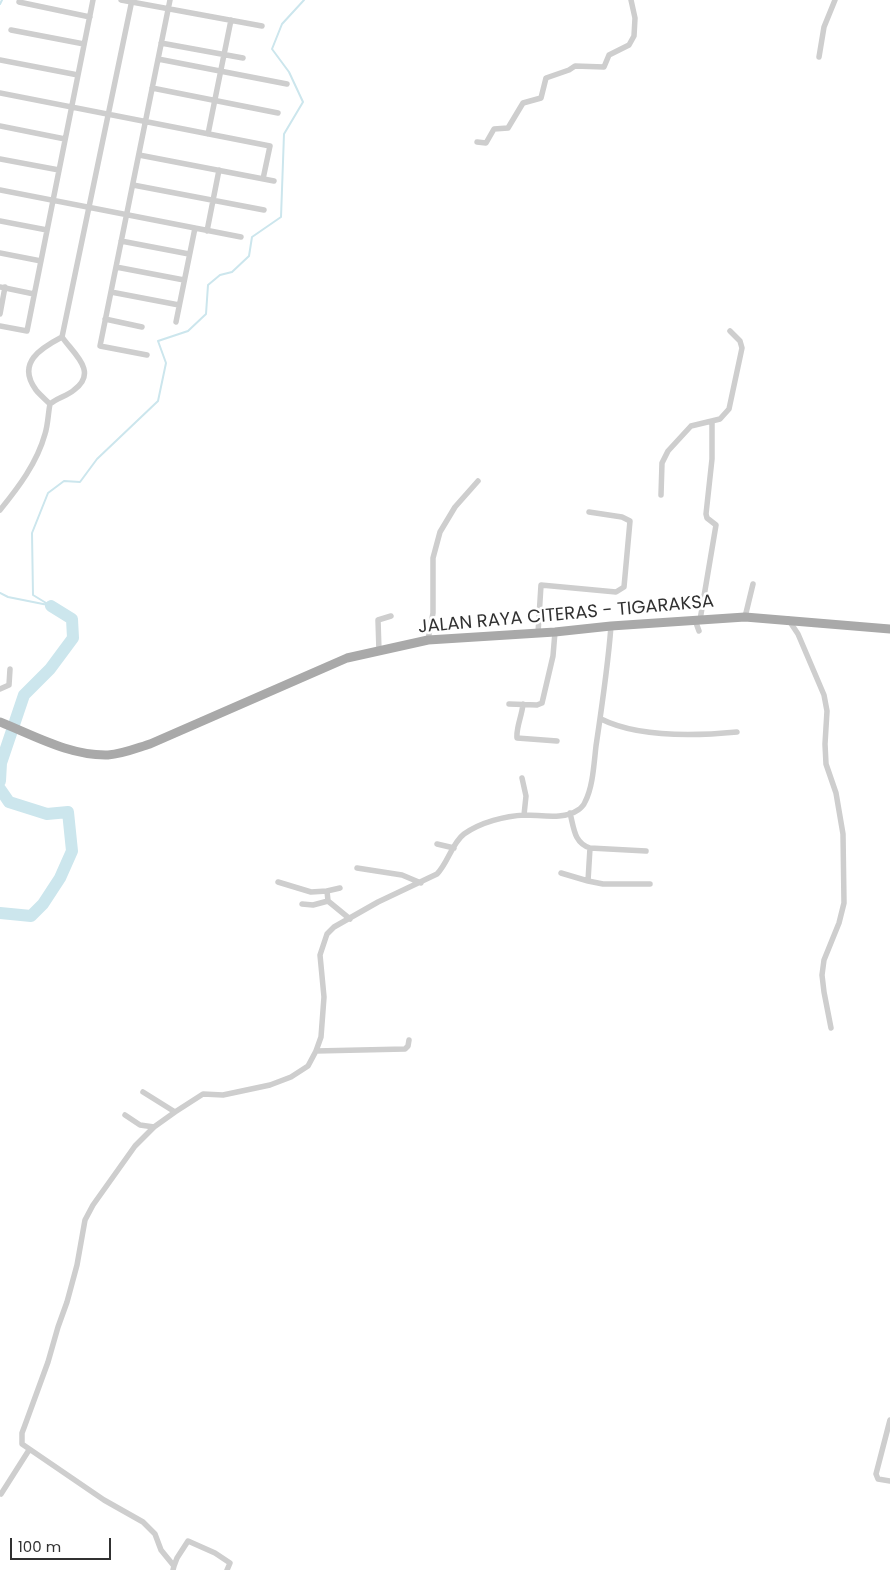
<!DOCTYPE html>
<style>
body{margin:0}
#map{position:relative;width:890px;height:1570px;overflow:hidden;background:#fff;font-family:Poppins,sans-serif}
canvas{display:block}
.scale{position:absolute;left:10px;top:1538px;width:101px;height:22px;box-sizing:border-box;border:2px solid #313131;border-top:0;padding-left:6px;font-size:15px;line-height:18px;white-space:nowrap;color:#313131;-webkit-text-stroke:4px #fff;paint-order:stroke}
</style>
<div id="map">
<canvas width="890" height="1570"></canvas>
<div class="scale">100 m</div>
</div>
<script>
const c = document.querySelector('canvas').getContext('2d');
c.lineJoin = 'round';
function trace(path, color, width, dash) {
  c.strokeStyle = color;
  c.lineWidth = width;
  c.lineCap = dash ? 'butt' : 'round';
  c.setLineDash(dash || []);
  c.stroke(path);
}
function drawText(font, color, halo, rows, align = 'center') {
  c.font = font + ' Poppins,sans-serif';
  c.lineWidth = 5;
  c.setLineDash([]);
  c.textBaseline = 'middle';
  c.strokeStyle = halo;
  c.fillStyle = color;
  for (const [text, x, y, turn = 0] of rows) {
    c.save();
    c.translate(x, y);
    c.rotate((+turn || 0) * Math.PI / 180);
    c.textAlign = isNaN(turn) ? turn : align;
    if (halo) c.strokeText(text, 0, 0);
    c.fillText(text, 0, 0);
    c.restore();
  }
}
trace(new Path2D(`
 M 0,4 L 2,0
 M 0,593 L 8,597 L 48,605
 M 51,606 L 33,595 L 32,533 L 48,493 L 64,481 L 80,482 L 97,459 L 158,401 L 166,363 L 158,341 L 188,331 L 206,314 L 208,285 L 220,275 L 232,272 L 249,256 L 252,237 L 281,217 L 284,134 L 303,102 L 289,72 L 272,49 L 282,24 L 304,0`), '#cce6ed', 2);
trace(new Path2D(`
 M 0,781 L 1,763 L 24,695 L 50,669 L 73,638 L 72,619 L 51,606
 M 0,789 L 9,802 L 47,814 L 68,812 L 72,851 L 60,878 L 43,904 L 31,916 L 0,913`), '#cce6ed', 12);
trace(new Path2D(`
 M 121,0 L 262,26
 M 19,2 L 90,17
 M 11,30 L 84,44
 M 161,43 L 243,58
 M 819,57 L 824,27 L 835,0
 M 158,59 L 287,84
 M 0,60 L 78,75
 M 152,88 L 278,113
 M 0,93 L 270,146 L 263,179
 M 0,126 L 65,139
 M 208,134 L 231,20
 M 477,142 L 486,143 L 494,129 L 508,128 L 523,103 L 541,98 L 546,78 L 569,70 L 575,66 L 604,67 L 609,55 L 629,45 L 634,36 L 635,18 L 631,0
 M 139,155 L 274,181
 M 0,159 L 59,170
 M 133,185 L 264,210
 M 0,190 L 241,237
 M 0,221 L 47,230
 M 207,231 L 219,170
 M 121,241 L 189,254
 M 0,253 L 41,261
 M 116,267 L 184,280
 M 0,287 L 34,294
 M 111,292 L 179,305
 M 0,314 L 5,287
 M 105,319 L 142,327
 M 176,322 L 195,228
 M 0,326 L 27,331 L 93,0
 M 147,355 L 100,346 L 170,0
 M 50,404 C 45,399 40,395 36,390 C 16,363 41,348 62,337
 M 661,495 L 662,463 L 668,451 L 691,426 L 720,419 L 729,409 L 742,348 L 740,341 L 730,331
 M 0,510 C 18,488 37,463 45,434 C 48,425 48,414 50,404 C 57,398 67,396 74,390 C 99,372 73,353 62,337 L 132,0
 M 745,617 L 753,584
 M 788,619 L 798,634 L 824,695 L 827,711 L 825,744 L 826,764 L 836,793 L 843,834 L 844,903 L 839,923 L 824,960 L 822,975 L 824,992 L 831,1028
 M 695,620 L 699,631
 M 700,620 L 716,525 L 707,518 L 706,514 L 712,459 L 712,422
 M 538,633 L 541,585 L 616,592 L 624,587 L 630,521 L 622,517 L 589,512
 M 428,640 L 433,613 L 433,558 L 440,532 L 455,507 L 478,481
 M 379,651 L 378,620 L 391,616
 M 0,689 L 9,685 L 10,669
 M 509,704 L 537,705 L 542,703 L 553,656 L 555,632
 M 523,704 C 522,716 516,727 517,738 L 557,741
 M 601,719 C 639,738 695,736 737,732
 M 522,778 L 526,796 L 524,815
 M 570,813 C 574,828 574,843 590,848 L 646,851
 M 437,844 L 454,848
 M 590,848 L 588,881 L 603,884 L 650,884
 M 357,868 L 402,875 L 421,883
 M 561,873 L 588,881
 M 278,882 L 311,892 L 327,891 L 328,901
 M 327,891 L 340,888
 M 302,904 L 313,905 L 328,901 L 350,919
 M 316,1051 L 405,1049 L 408,1046 L 409,1040
 M 143,1092 L 175,1112
 M 125,1115 L 140,1125 L 154,1127
 M 890,1420 L 876,1474 L 878,1479 L 890,1481
 M 1,1494 L 29,1450
 M 174,1566 L 177,1558 L 188,1541 L 215,1553 L 230,1563 L 227,1570
 M 173,1570 L 174,1566 L 161,1550 L 155,1534 L 143,1522 L 104,1500 L 22,1444 L 22,1433 L 25,1425 L 48,1362 L 58,1327 L 67,1302 L 77,1265 L 85,1220 L 93,1205 L 135,1146 L 154,1127 L 175,1112 L 203,1094 L 223,1095 L 270,1085 L 291,1077 L 308,1066 L 316,1051 L 321,1037 L 324,997 L 320,955 L 327,934 L 334,927 L 378,902 L 437,874 C 448,863 452,843 464,834 C 481,822 505,816 525,815 C 541,815 564,820 578,810 C 580,809 584,805 585,802 C 593,787 594,763 596,746 C 602,706 608,666 611,626`), '#cecece', 5.5);
trace(new Path2D(`
 M 0,722 C 35,736 70,756 108,755 C 123,754 137,748 150,744 L 347,658 L 428,640 L 555,632 L 611,626 L 745,617 L 890,629`), '#a9a9a9', 9);
drawText('18px', '#313131', '#fff', [
 ["JALAN RAYA CITERAS - TIGARAKSA",566,615,-5]
]);
</script>
